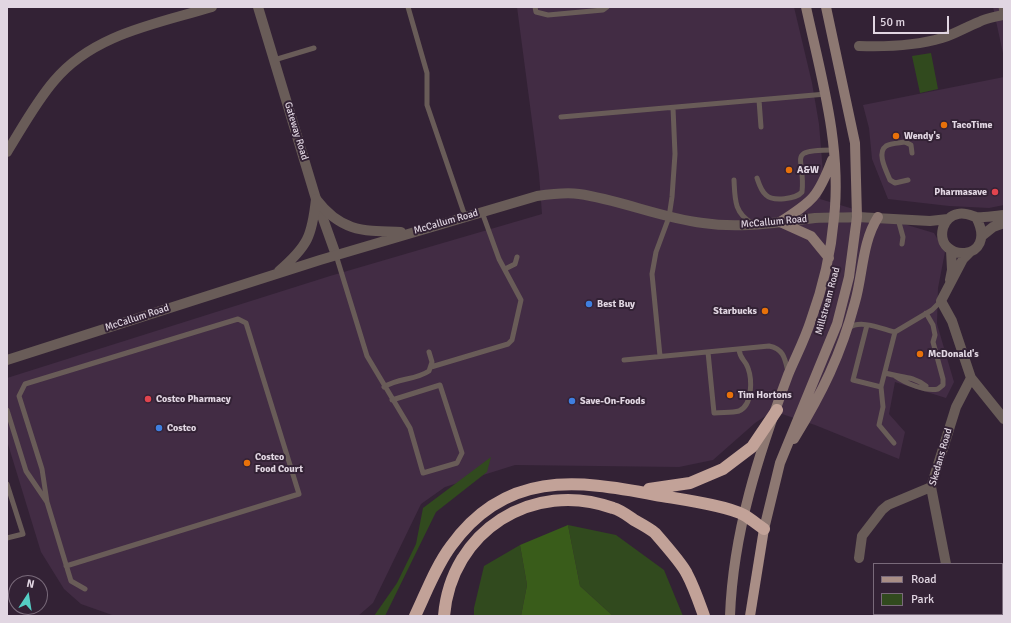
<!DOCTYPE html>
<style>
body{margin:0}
#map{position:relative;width:1011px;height:623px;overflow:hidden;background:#332235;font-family:Signika,sans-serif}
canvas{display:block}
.frame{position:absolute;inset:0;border:8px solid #e1d6e2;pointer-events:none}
.legend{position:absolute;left:873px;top:563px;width:130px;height:52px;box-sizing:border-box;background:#332235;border:1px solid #796a7a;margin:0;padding:5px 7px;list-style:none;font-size:12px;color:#e1d6e2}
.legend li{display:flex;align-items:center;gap:8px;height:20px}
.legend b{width:20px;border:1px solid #796a7a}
.north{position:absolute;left:8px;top:575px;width:40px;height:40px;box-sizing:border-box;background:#332235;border:1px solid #796a7a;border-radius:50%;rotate:12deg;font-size:11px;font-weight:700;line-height:16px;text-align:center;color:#e1d6e2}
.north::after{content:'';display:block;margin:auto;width:14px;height:18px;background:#55cec5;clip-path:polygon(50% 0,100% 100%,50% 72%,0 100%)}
.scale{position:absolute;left:873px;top:16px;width:76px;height:18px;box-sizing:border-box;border:2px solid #e1d6e2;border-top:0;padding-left:5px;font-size:12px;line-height:14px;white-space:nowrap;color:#e1d6e2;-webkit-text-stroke:3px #332235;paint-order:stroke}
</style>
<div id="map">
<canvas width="1011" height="623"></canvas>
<div class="frame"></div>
<ul class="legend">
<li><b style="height:5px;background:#a98e86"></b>Road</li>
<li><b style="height:11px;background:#314a1e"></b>Park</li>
</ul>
<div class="north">N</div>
<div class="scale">50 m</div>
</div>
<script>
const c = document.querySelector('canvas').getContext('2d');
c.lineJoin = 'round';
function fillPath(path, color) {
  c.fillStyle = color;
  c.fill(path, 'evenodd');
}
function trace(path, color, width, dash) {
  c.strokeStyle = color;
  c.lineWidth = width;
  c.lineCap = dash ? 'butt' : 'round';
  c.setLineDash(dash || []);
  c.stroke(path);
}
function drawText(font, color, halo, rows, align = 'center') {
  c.font = font + ' Signika,sans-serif';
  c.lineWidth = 4;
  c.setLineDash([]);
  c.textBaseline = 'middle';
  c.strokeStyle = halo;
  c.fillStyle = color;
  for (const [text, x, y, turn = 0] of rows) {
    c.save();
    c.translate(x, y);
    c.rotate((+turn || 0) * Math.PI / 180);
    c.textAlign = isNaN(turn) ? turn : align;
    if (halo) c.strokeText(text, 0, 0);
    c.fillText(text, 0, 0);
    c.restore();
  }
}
fillPath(new Path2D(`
 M 517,7 L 794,7 L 812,83 L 819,124 L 824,185 L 820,199 L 934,233 L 945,252 L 938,288 L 937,324 L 954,382 L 946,398 L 895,382 L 889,414 L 905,432 L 899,459 L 815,425 L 773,411 L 755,423 L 713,460 L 679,467 L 515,465 L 445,487 L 421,504 L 373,603 L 358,616 L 115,616 L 81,604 L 64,589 L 41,552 L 7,441 L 7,378 L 330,276 L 542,214 L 539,174 Z
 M 993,7 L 1004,7 L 1004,58 Z
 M 1004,77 L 1004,205 L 989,208 L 949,206 L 888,199 L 872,159 L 869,128 L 863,105 Z`), '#422c44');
fillPath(new Path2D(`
 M 931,53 L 938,89 L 920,93 L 912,56 Z
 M 491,457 L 487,472 L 436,512 L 385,616 L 374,616 L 397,583 L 416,544 L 423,508 Z
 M 568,525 L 616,535 L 664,570 L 683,616 L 613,616 L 580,586 Z
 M 520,545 L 527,585 L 521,616 L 474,616 L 474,608 L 484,566 Z`), '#314a1e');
fillPath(new Path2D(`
 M 568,525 L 580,586 L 613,616 L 521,616 L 527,585 L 520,545 Z`), '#395c1a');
trace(new Path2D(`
 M 408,7 L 427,73 L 427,105 L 465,216
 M 535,7 L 536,12 L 548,15 L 603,10 L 607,7
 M 1001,7 L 1003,17
 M 274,60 L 314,48
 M 759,100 L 761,127
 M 561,117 L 826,94
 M 757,178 C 759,184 761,191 766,195 C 773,202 796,199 802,192 C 806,157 784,150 834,150
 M 734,180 C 735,199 734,213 752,223
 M 908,180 L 895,183 L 890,180 C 887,172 876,153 886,146 C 891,143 900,143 905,142 L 911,145 L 912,153
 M 898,219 L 903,237 L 902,244
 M 336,255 L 367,356 L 410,428 L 423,473 L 457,463 L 462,453 L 440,385 L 392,400
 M 505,269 L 515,264 L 517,257
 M 867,325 L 853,380 L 881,387 L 895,332 L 932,310 L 941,301
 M 849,328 C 860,319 882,329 895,332
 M 708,352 L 714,413 C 722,412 732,413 739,411 C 753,405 752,379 748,368 C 745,359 740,360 739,349
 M 660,356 L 652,274 L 656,252 L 669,217 L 672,197 L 675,154 L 673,108
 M 624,360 L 769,346 C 784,349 785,359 788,372
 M 431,367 L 508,344 L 512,340 L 521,300 L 499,259 L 482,212
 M 885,373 C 902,378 911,375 926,386
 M 895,376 C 905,383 926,392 938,389 L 943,385 L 943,379 L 933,342 L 935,335 L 933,325 L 926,313
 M 384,387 C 398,378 416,380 429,371 L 432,362 L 429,352
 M 881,387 L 883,407 L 879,425 L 894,443
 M 7,410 L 26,471 L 47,502 L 71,581 L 85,589
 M 7,484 L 23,534 L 7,538
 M 47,502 L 42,469 L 19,396 L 25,384 L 238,319 L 246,323 L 299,494 L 66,566`), '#695c58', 5);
trace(new Path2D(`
 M 258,7 L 316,199 L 336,255
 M 859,46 C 887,47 915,46 942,38 C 955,34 966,27 979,22 C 986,18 995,17 1003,15
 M 857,217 L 930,221 L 948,219
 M 976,217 C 1000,263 934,263 943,228 C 945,221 951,215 958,214 C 964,212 970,215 976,217 C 985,218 995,216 1004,215
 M 983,235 L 993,227 L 1004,223
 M 969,253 L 963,259 L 941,301 L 952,321 L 971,378 L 1004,419
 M 950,280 L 952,270 L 951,250
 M 859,558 L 862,536 L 882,510 L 888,505 L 931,487
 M 946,564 L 931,487 L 956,407 L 971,378`), '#695c58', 10);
trace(new Path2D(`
 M 7,152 C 22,128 36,102 54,81 C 93,34 156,24 212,7
 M 316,199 C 341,232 363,231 401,232
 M 279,271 C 308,246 312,236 316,199
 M 7,360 L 320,260 L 537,196 C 551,194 565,192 579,194 C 621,200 661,218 703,223 C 741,229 778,222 815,218 C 829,217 843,218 857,217`), '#695c58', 10);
trace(new Path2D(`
 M 780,222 C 813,201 818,197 832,160
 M 780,222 L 811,236 L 829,258
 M 794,439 C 822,393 841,355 855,302 C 863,274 862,242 878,217
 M 764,529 L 780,463 L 837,324 L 849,277 L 857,217 L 855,143 L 826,7
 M 730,616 C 733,532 759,453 788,375 C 796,356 805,339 811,320 C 823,287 831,253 834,218 C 842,147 821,76 806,7`), '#8d7872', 10);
trace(new Path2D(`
 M 750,616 L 764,529`), '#a98e86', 10);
trace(new Path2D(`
 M 649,489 L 690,483 L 723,469 L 752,447 L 777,410
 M 415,616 C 426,593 436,566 451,546 C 505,471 575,479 656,495 C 678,499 726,505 744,515 C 751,519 758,525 764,529
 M 444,616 C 451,531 533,479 613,508 C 621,510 628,516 634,520 C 641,524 649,528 655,533 C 662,541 683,565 687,574 C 694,587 699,602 704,616`), '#c2a298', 12);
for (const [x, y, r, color] of [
 [944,125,4,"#e8710a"],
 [896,136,4,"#e8710a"],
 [789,170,4,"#e8710a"],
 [995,192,4,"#e0444e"],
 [589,304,4,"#3f7fe0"],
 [765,311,4,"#e8710a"],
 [920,354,4,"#e8710a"],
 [730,395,4,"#e8710a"],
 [148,399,4,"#e0444e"],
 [572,401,4,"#3f7fe0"],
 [159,428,4,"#3f7fe0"],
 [247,463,4,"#e8710a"]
]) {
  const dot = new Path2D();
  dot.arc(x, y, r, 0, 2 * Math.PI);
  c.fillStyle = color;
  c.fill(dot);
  trace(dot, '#332235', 1.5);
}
drawText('bold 10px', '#e1d6e2', '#332235', [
 ["TacoTime",952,125],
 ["Wendy's",904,136],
 ["A&W",797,170],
 ["Pharmasave",987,192,"right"],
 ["Best Buy",597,304],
 ["Starbucks",757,311,"right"],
 ["McDonald's",928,354],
 ["Tim Hortons",738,395],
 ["Costco Pharmacy",156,399],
 ["Save-On-Foods",580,401],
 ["Costco",167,428],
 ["Costco",255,457],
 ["Food Court",255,469]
], 'left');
drawText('10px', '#e1d6e2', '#332235', [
 ["Gateway Road",296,131,73],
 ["McCallum Road",446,222,-16],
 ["McCallum Road",774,222,-5],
 ["Millstream Road",828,301,-75],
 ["McCallum Road",137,318,-18],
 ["Skedans Road",941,457,-74]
]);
</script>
